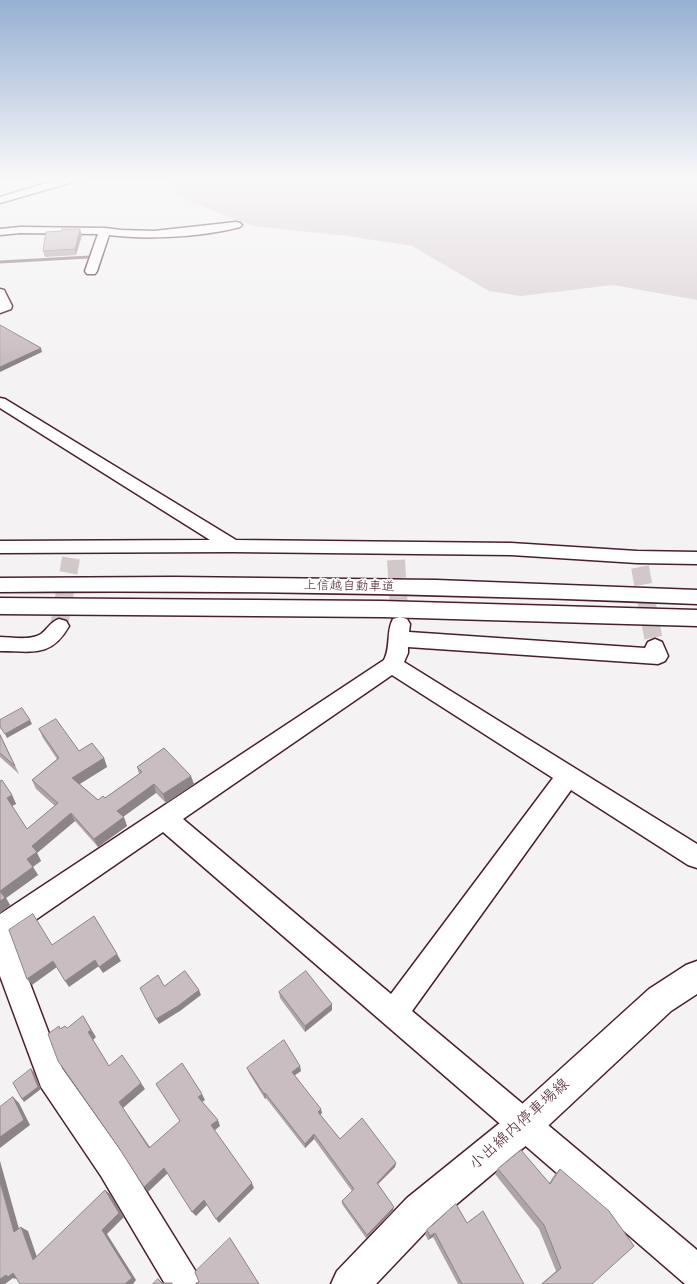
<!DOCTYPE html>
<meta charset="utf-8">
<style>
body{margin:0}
canvas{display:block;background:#f4f2f2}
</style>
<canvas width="697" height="1284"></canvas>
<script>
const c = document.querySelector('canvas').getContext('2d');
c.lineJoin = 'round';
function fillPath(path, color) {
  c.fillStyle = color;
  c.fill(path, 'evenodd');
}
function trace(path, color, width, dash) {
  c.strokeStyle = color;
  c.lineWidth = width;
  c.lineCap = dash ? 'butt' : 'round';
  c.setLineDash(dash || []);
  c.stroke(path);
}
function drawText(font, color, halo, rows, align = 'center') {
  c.font = font + ' Mynerve,"Klee One",sans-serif';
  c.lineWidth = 3.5;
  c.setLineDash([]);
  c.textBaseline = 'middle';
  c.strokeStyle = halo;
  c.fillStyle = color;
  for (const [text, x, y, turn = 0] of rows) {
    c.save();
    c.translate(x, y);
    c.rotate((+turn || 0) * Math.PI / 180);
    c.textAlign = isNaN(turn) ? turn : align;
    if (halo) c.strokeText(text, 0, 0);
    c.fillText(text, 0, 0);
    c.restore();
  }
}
fillPath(new Path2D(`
 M 174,178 L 697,178 L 697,300 L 613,285 L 521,296 L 489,291 L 412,246 L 347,236 L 253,226 L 175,196 Z`), '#dbd2d5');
trace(new Path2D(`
 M 0,262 L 89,257`), '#8d727a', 3);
trace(new Path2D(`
 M 396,560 L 400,624
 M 640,567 L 655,647
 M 59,626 L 71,558`), '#d2c8ca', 18, [18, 9]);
const minor = new Path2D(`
 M 63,178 L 81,178 L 80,180 L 0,203 L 0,197 Z
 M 236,222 L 240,223 L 242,225 L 240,227 C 202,237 148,240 109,235 L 97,271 L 95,274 L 87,274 L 85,271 L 98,234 L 20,233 L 0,235 L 0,229 L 20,227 L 105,228 L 121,230 L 154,231 Z
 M 0,289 L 4,290 L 12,306 L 11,309 L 0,313 Z
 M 0,398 L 5,399 L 236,540 L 511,543 L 637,551 L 697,552 L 697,564 L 637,563 L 511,555 L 232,552 L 0,553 L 0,541 L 210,540 L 0,408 Z
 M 400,617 L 407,619 L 410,624 L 409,632 L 645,648 L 648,642 L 655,639 L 662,642 L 668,656 L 665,661 L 658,664 L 408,647 L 408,653 L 404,662 L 697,844 L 697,868 L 688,865 L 571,790 L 412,1011 L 697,1250 L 697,1284 L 685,1284 L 163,832 L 12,936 L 62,1068 L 123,1154 L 196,1272 L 201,1284 L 165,1284 L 101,1176 L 41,1087 L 0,976 L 0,914 L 384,660 C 391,647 386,631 393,619 ZM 392,675 L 553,778 L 391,994 L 183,819 Z
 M 59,619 L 66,621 L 69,626 C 51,658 32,651 0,651 L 0,637 C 11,637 30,641 41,634 C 48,629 50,622 59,619 Z`);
const secondary = new Path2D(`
 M 697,961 L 697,994 L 671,1011 L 535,1138 L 433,1224 L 376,1284 L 331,1284 L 337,1271 L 407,1198 L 511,1114 L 649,989 L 686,965 Z`);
const motorway = new Path2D(`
 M 174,577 L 436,580 L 697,590 L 697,604 C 465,594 233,590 0,592 L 0,578 Z
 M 0,598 L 382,601 L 697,610 L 697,626 L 382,617 L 0,614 Z`);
trace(minor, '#4a1f2b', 3);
trace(secondary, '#4a1f2b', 3);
trace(motorway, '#4a1f2b', 3);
fillPath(minor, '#fff');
fillPath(secondary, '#fff');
fillPath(motorway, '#fff');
fillPath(new Path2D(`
 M 82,235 L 76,255 L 45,257 L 43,251 Z
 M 39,729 L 79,751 L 104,758 L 107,767 L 80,784 L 98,800 L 105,798 L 139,774 L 137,767 L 194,784 L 166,803 L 156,793 L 123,817 L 127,826 L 98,847 L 75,821 L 37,853 L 41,861 L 33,867 L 38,875 L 6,898 L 10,905 L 0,913 L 12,795 L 16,804 L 12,806 L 27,829 L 55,806 L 36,789 L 32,780 L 57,759 L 43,738 Z
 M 0,734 L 19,774 L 0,757 Z
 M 279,992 L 332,1004 L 332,1010 L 305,1032 L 280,998 Z
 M 247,1068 L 301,1071 L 294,1076 L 322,1113 L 320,1115 L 340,1139 L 396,1163 L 395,1167 L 378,1184 L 393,1211 L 366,1238 L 342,1204 L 342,1201 L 352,1191 L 314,1139 L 305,1148 L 266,1098 L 265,1099 L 249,1073 Z
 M 498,1169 L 549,1183 L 555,1174 L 560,1169 L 592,1284 L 541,1284 L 556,1271 L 539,1229 L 495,1174 Z
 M 467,1223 L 524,1284 L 458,1284 L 433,1237 L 428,1240 L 425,1234 L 427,1230 Z`), '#aea3a6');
fillPath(new Path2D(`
 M 80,229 L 82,235 L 76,255 L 75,249 Z
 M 41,348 L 42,352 L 0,372 L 0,367 Z
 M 30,720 L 32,724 L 7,738 L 5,734 Z
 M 104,758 L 107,767 L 76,786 L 72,778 Z
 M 191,776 L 194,784 L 166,803 L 163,794 Z
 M 154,784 L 156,793 L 120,819 L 117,811 Z
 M 12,795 L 16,804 L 12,806 L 7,798 Z
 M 71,813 L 75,821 L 37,853 L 41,861 L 32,867 L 27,859 L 32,846 Z
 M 124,817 L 127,826 L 98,847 L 94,839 Z
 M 33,867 L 38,875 L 6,898 L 10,905 L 0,913 L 0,891 Z
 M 117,954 L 121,961 L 103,973 L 99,967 Z
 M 95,960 L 99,966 L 69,987 L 65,981 Z
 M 53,961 L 57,967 L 32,985 L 27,979 Z
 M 199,990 L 201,995 L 180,1011 L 159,1024 L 156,1019 Z
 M 332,1004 L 332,1010 L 305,1032 L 305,1026 Z
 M 83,1016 L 96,1037 L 93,1040 L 114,1072 L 88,1032 Z
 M 300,1066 L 301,1071 L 292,1077 L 292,1072 Z
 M 31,1069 L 34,1072 L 41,1089 L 24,1102 L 22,1099 Z
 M 141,1083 L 145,1089 L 123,1108 L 154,1153 L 149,1148 L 119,1102 Z
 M 265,1093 L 266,1098 L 265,1099 L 264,1094 Z
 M 202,1094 L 205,1100 L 201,1103 L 198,1097 Z
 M 13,1097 L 19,1103 L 30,1125 L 0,1148 L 0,1137 Z
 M 321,1109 L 322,1113 L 318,1117 L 318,1112 Z
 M 218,1120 L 220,1126 L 214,1131 L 211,1125 Z
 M 314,1134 L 314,1139 L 305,1148 L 305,1144 Z
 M 0,1161 L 21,1236 L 14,1232 L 0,1182 Z
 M 396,1163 L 395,1167 L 376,1186 L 377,1183 Z
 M 164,1168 L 168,1173 L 148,1192 L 144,1187 Z
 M 252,1183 L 254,1188 L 219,1223 L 216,1219 Z
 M 105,1190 L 110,1194 L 124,1217 L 107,1234 L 136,1280 L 133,1284 L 125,1284 L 102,1230 Z
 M 204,1200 L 207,1205 L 196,1216 L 192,1212 Z
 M 394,1207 L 393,1211 L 366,1238 L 367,1235 Z
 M 21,1227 L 28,1231 L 39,1263 L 33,1260 Z
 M 435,1233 L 433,1237 L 428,1240 L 430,1236 Z
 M 13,1273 L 21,1275 L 15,1279 L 13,1278 L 5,1284 L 0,1284 L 0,1279 L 6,1275 Z`), '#8d8487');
const building = new Path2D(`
 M 62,229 L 80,229 L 75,249 L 43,251 L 46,232 L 62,231 Z
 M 0,325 L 41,348 L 0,367 Z
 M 22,708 L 30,720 L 5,734 L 0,727 L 0,720 Z
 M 56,719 L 79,751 L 92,743 L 104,758 L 72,778 L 98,800 L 103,796 L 105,798 L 142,772 L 137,767 L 164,748 L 191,776 L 163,794 L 154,784 L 117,811 L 124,817 L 94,839 L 71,813 L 32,846 L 37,852 L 27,859 L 33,867 L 0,891 L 5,898 L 0,901 L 0,781 L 2,780 L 12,795 L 7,798 L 27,829 L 58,803 L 32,780 L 59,758 L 39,729 Z
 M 0,735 L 15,766 L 0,753 Z
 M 33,914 L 52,945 L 94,916 L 117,954 L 99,967 L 95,960 L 65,981 L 53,961 L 27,979 L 9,930 Z
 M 185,971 L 199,990 L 178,1006 L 156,1019 L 140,988 L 158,975 L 164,986 Z
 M 306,971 L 332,1004 L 305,1026 L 279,992 Z
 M 83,1016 L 91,1030 L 88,1032 L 109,1066 L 122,1055 L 141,1083 L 119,1102 L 149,1148 L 180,1121 L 156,1084 L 182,1063 L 202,1094 L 198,1097 L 218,1120 L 211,1125 L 252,1183 L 216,1219 L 204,1200 L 192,1212 L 164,1168 L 144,1187 L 119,1148 L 58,1061 L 48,1034 L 59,1026 L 60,1029 L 65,1026 L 67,1028 Z
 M 284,1040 L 300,1066 L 292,1072 L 321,1109 L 318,1112 L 340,1139 L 362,1118 L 396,1163 L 377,1183 L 394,1207 L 367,1235 L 342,1201 L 354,1189 L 314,1134 L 305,1144 L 265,1093 L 264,1094 L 247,1068 Z
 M 31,1069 L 38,1087 L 22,1099 L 13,1083 Z
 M 13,1097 L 24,1120 L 0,1137 L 0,1107 Z
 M 521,1150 L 550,1184 L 560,1169 L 609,1211 L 634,1246 L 592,1284 L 542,1284 L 561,1268 L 544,1225 L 498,1169 Z
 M 0,1182 L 14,1232 L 21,1227 L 33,1260 L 105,1190 L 119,1213 L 102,1230 L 132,1278 L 125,1284 L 20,1284 L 13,1273 L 8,1277 L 6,1275 L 0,1279 Z
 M 456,1204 L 467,1223 L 483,1211 L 524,1284 L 462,1284 L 435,1233 L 430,1236 L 427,1230 Z
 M 230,1238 L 259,1284 L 196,1284 L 196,1283 L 199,1282 L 195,1272 Z
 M 158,1279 L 162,1283 L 172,1283 L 172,1284 L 153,1284 Z`);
fillPath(building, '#cabdc1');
trace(building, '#8d8487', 1);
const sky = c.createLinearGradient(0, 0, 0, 358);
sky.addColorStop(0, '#95b0d1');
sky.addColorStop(0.5, '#faf9f9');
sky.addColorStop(1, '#faf9f900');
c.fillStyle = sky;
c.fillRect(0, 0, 697, 358);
drawText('13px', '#4a1f2b', '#fff', [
 ["上信越自動車道",349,587,1]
]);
drawText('16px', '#4a1f2b', '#fff', [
 ["小出綿内停車場線",520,1125,-42]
]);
</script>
